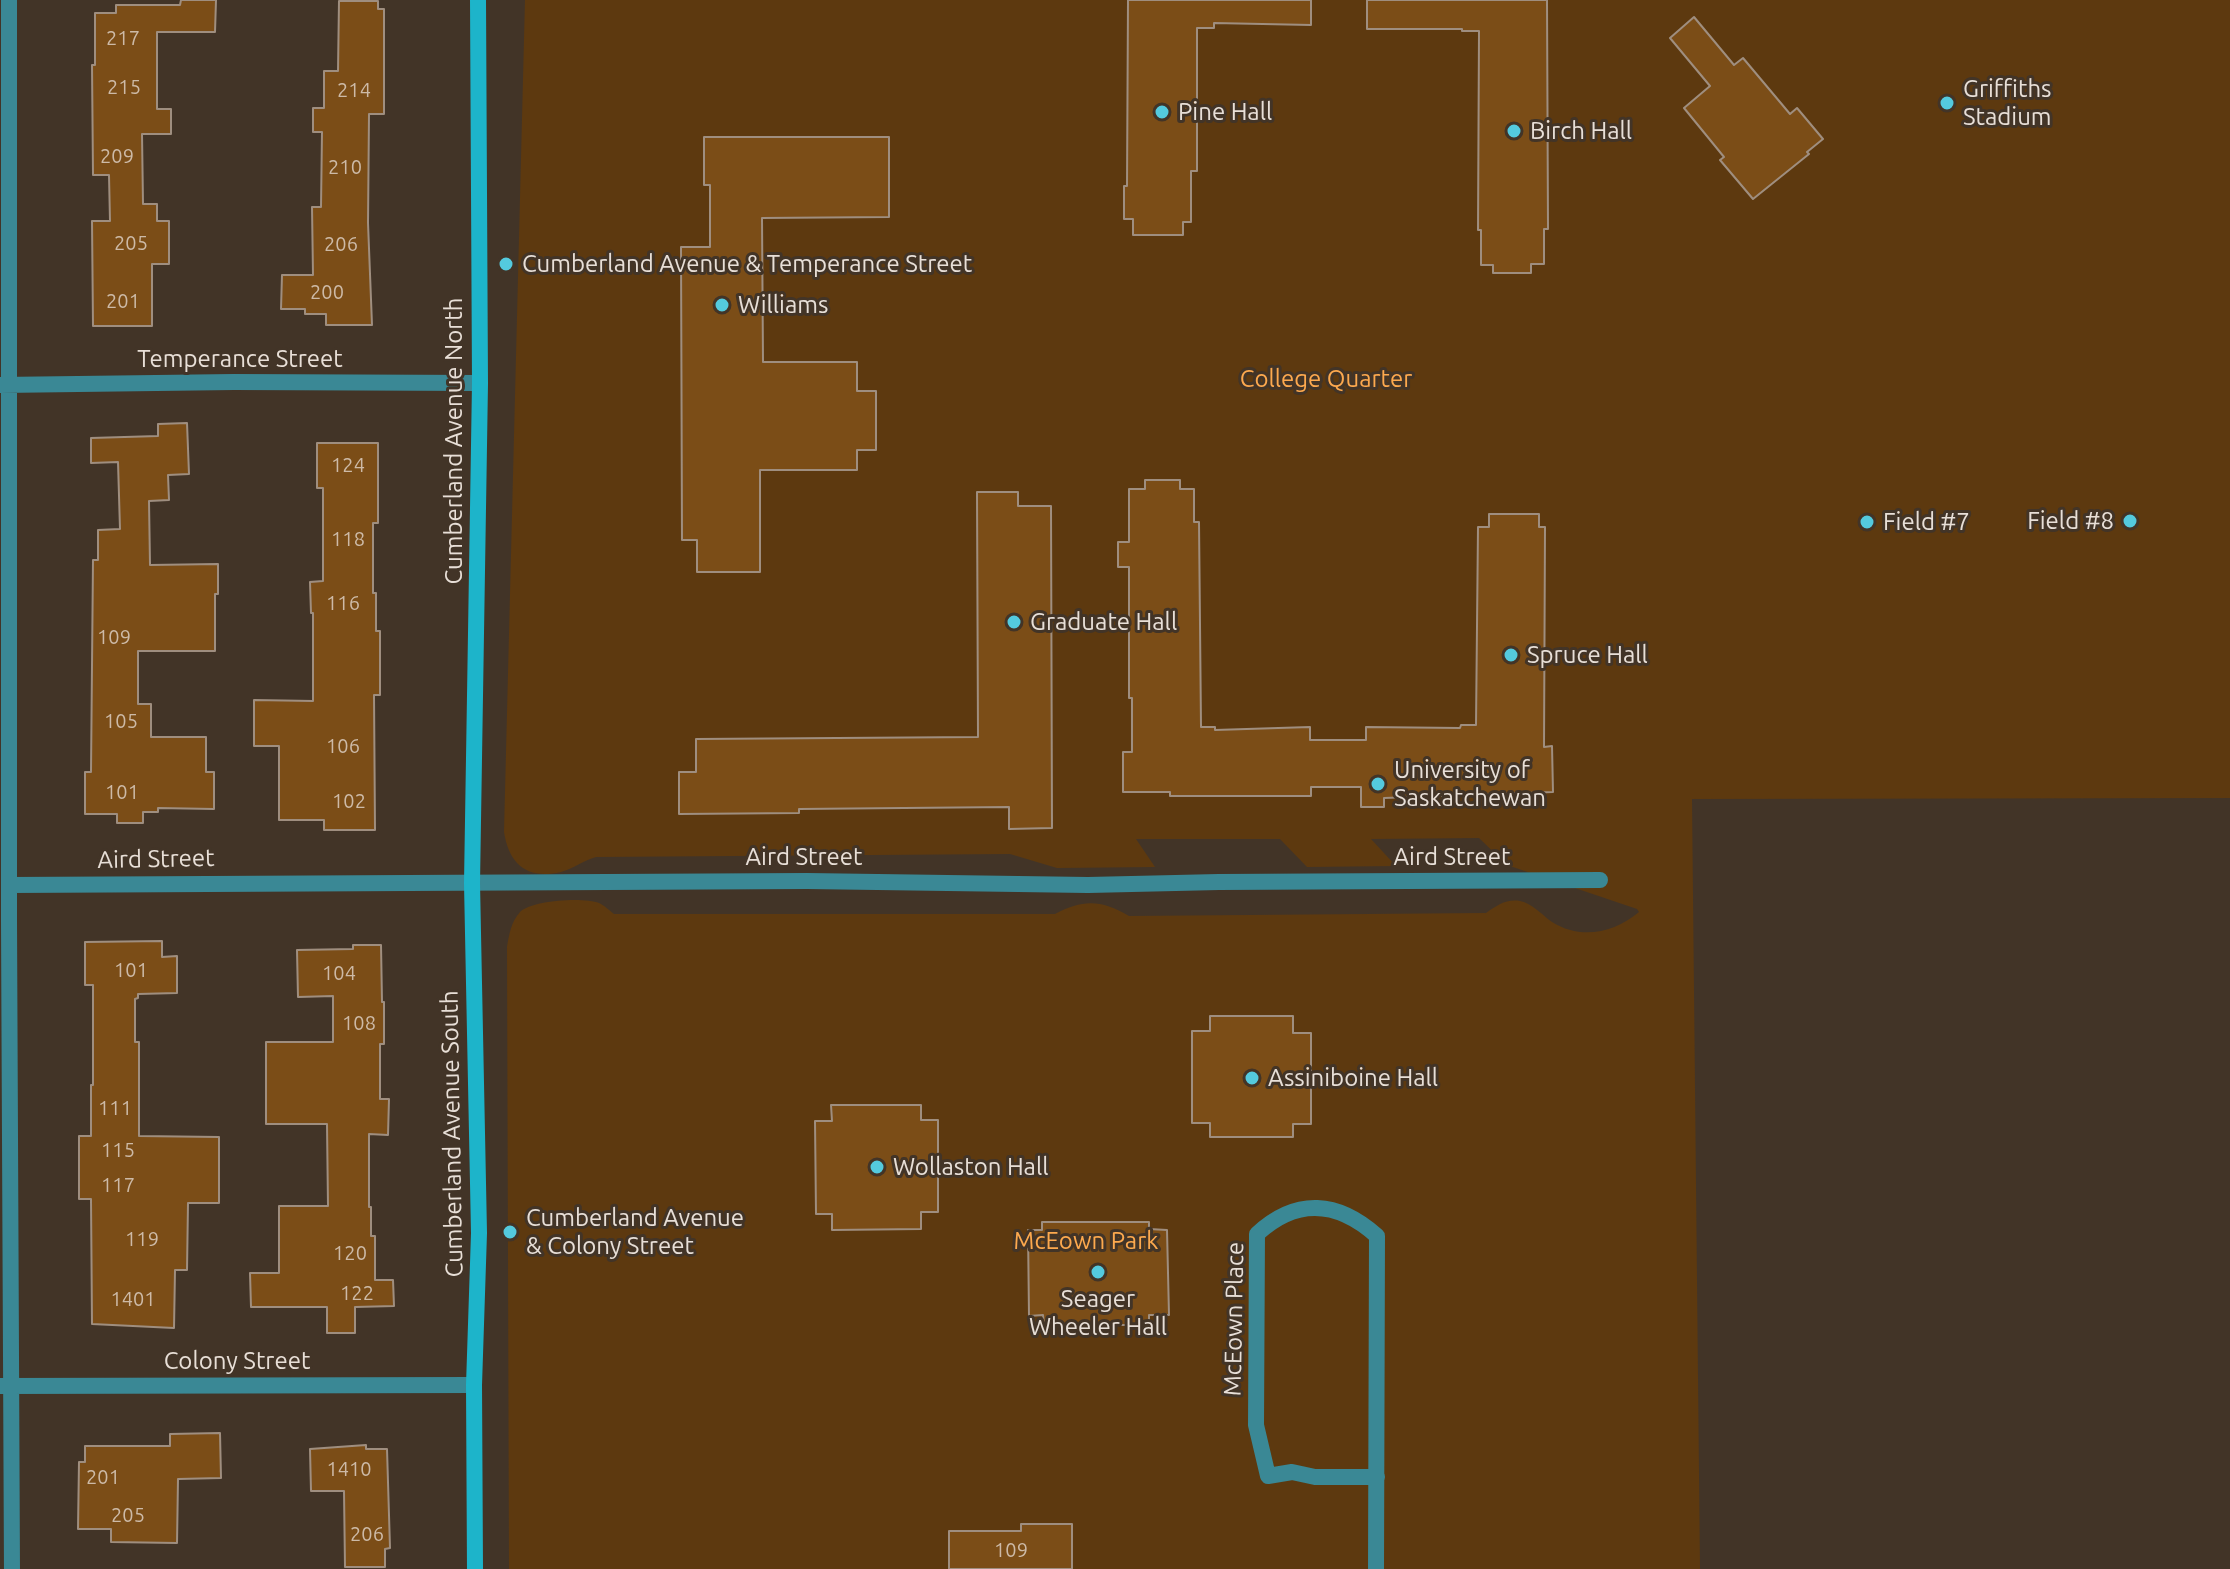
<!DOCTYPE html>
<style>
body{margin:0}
canvas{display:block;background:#423427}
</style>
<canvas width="2230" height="1569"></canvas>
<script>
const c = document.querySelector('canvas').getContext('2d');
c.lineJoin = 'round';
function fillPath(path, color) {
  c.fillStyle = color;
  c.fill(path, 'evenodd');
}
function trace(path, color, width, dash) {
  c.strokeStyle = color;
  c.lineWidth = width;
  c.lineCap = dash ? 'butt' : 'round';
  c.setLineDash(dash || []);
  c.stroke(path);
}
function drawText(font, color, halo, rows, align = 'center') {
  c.font = font + ' Ubuntu,sans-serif';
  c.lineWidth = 6;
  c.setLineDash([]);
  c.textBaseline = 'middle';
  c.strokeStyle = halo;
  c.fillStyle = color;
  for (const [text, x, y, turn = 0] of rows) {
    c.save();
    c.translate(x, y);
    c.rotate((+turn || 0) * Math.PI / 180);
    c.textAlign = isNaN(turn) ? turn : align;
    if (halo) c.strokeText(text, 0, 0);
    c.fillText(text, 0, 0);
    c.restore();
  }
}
fillPath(new Path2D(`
 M 525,0 L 2230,0 L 2230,798 L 1692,799 L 1700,1569 L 509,1569 L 507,947 C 509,935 511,922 520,912 C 532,900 584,897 599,903 C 604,905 610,911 614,914 L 1055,914 C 1083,899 1102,900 1129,916 L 1486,913 C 1498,905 1506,899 1520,901 C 1532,903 1542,915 1552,922 C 1581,940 1614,933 1639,912 L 1637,909 L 1507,865 L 1479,838 L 1371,839 L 1396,866 L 1307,867 L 1280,839 L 1136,839 L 1155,867 L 1057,868 L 1010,854 L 596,857 C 584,860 573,869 561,872 C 527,880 509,864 504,832 Z`), '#5d390f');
const building = new Path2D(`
 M 181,0 L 216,0 L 215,32 L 157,32 L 157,109 L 171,109 L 171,134 L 142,134 L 143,204 L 157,204 L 157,221 L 169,221 L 169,264 L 152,264 L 152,326 L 93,326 L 92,221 L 110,221 L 109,175 L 93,175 L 92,65 L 95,65 L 95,13 L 116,13 L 116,5 L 180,5 Z
 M 1128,0 L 1311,0 L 1311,25 L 1214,23 L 1214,28 L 1197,28 L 1197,171 L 1191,171 L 1191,222 L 1183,222 L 1183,235 L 1133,235 L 1133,219 L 1124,219 L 1124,186 L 1127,186 Z
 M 1367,0 L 1547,0 L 1548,229 L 1544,229 L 1544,264 L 1531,264 L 1531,273 L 1493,273 L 1493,265 L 1481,265 L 1481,230 L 1478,230 L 1479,31 L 1462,31 L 1462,29 L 1367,29 Z
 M 339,1 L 378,1 L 378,9 L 384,9 L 384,114 L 369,114 L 368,223 L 372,325 L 326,325 L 326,314 L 305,314 L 305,309 L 281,309 L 282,275 L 313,275 L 312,207 L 321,207 L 322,132 L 313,132 L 313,108 L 324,108 L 324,71 L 338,71 Z
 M 1694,17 L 1734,65 L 1743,58 L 1790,114 L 1797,108 L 1823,139 L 1807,152 L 1809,154 L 1753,199 L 1720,160 L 1724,157 L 1684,108 L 1710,86 L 1670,38 Z
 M 704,137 L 889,137 L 889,217 L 762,218 L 763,362 L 857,362 L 857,391 L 876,391 L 876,450 L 857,450 L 857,470 L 760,470 L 760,572 L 697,572 L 697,540 L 682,540 L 681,247 L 710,247 L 710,185 L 704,185 Z
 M 187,423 L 189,474 L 168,475 L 169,500 L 149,501 L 150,565 L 218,564 L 218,594 L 215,594 L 215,651 L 138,651 L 138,704 L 151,704 L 151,737 L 206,737 L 206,772 L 214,772 L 214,809 L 158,808 L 158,812 L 143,812 L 143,823 L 117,823 L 117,814 L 85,814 L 85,772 L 91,772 L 93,560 L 98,560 L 98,530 L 120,529 L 118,462 L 91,463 L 91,438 L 158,436 L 158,424 Z
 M 317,443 L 378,443 L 378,523 L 373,523 L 373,593 L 376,593 L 376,631 L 380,631 L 380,695 L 374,695 L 375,830 L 324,830 L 324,820 L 279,820 L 279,746 L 254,746 L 254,700 L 313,701 L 313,613 L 311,613 L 310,582 L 323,581 L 323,488 L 317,488 Z
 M 1145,480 L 1180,480 L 1180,489 L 1194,489 L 1194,522 L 1199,522 L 1201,727 L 1215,727 L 1215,730 L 1310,727 L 1310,740 L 1366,740 L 1366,727 L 1460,728 L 1461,725 L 1476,725 L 1478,527 L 1489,527 L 1489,514 L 1539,514 L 1539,527 L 1545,527 L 1544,747 L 1552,746 L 1553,792 L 1384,798 L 1384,807 L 1361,807 L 1361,787 L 1311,787 L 1311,796 L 1170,796 L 1170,792 L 1123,792 L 1123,752 L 1132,752 L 1132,698 L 1129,698 L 1129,567 L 1118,567 L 1118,542 L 1129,542 L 1129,489 L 1145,489 Z
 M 977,492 L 1018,492 L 1018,506 L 1051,506 L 1052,828 L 1009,829 L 1009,807 L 799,809 L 799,813 L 679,814 L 679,772 L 696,772 L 696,739 L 978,737 Z
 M 162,941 L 162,957 L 177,956 L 177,993 L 138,994 L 138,998 L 135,999 L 135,1042 L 139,1042 L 139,1136 L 219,1137 L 219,1203 L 188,1203 L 187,1270 L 175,1270 L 174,1328 L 92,1324 L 91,1199 L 79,1199 L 79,1136 L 91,1136 L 91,1085 L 93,1085 L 93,985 L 85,985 L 85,942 Z
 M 353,945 L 381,945 L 382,1002 L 384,1002 L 384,1044 L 380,1044 L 380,1099 L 389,1099 L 388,1135 L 369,1134 L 369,1207 L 371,1207 L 371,1236 L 375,1236 L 375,1280 L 393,1280 L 394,1306 L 355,1307 L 355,1333 L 327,1333 L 327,1307 L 251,1307 L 250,1273 L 279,1273 L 279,1206 L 328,1206 L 327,1124 L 266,1124 L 266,1042 L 333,1042 L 333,996 L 298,997 L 297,950 L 353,949 Z
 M 1210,1016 L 1293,1016 L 1293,1033 L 1311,1033 L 1311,1124 L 1293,1124 L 1293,1137 L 1210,1137 L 1210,1123 L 1192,1123 L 1192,1031 L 1210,1031 Z
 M 831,1105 L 921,1105 L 921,1120 L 938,1120 L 938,1212 L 921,1212 L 921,1229 L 832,1230 L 832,1214 L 816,1214 L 815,1121 L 832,1121 Z
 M 1042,1222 L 1149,1222 L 1149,1229 L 1167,1230 L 1169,1315 L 1149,1315 L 1149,1325 L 1044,1325 L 1043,1315 L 1029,1316 L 1028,1230 L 1042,1230 Z
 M 220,1433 L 221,1478 L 178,1479 L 177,1543 L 111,1542 L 111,1529 L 78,1529 L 79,1462 L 85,1462 L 85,1446 L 170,1446 L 170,1434 Z
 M 366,1445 L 366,1449 L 387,1449 L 390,1548 L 385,1549 L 385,1567 L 345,1567 L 344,1491 L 311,1491 L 310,1449 Z
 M 1021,1524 L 1072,1524 L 1072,1569 L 949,1569 L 949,1531 L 1021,1531 Z`);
fillPath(building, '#7b4d17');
trace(building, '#9f8e7f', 2);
trace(new Path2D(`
 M 9,0 L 9,921 L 12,1569
 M 0,385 L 234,382 L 480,383
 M 9,885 L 807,881 L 1088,885 L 1219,882 L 1600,880
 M 0,1386 L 474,1385
 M 1376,1569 L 1377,1236 C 1338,1201 1297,1197 1257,1234 L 1256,1425 L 1268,1476 L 1292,1472 L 1315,1477 L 1377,1477`), '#3a8895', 16);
trace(new Path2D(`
 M 475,1569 L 474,1385 L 479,1233 L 472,883 L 480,383 L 478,0`), '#1db4ca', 16);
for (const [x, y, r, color] of [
 [1947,103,8,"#54cade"],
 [1162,112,8,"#54cade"],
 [1514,131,8,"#54cade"],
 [506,264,8,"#54cade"],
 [722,305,8,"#54cade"],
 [2130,521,8,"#54cade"],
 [1867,522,8,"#54cade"],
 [1014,622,8,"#54cade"],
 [1511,655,8,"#54cade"],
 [1378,784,8,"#54cade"],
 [1252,1078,8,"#54cade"],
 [877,1167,8,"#54cade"],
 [510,1232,8,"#54cade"],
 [1098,1272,8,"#54cade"]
]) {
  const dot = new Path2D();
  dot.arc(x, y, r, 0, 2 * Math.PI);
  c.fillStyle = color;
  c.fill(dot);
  trace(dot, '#423427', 3);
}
drawText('20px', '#cdbaa7', null, [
 ["217",123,38],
 ["215",124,87],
 ["214",354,90],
 ["209",117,156],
 ["210",345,167],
 ["205",131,243],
 ["206",341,244],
 ["200",327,292],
 ["201",123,301],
 ["124",348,465],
 ["118",348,539],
 ["116",343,603],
 ["109",114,637],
 ["105",121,721],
 ["106",343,746],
 ["101",122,792],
 ["102",349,801],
 ["101",131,970],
 ["104",339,973],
 ["108",359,1023],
 ["111",115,1108],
 ["115",118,1150],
 ["117",118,1185],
 ["119",142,1239],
 ["120",350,1253],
 ["122",357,1293],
 ["1401",133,1299],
 ["1410",349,1469],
 ["201",103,1477],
 ["205",128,1515],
 ["206",367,1534],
 ["109",1011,1550]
]);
drawText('24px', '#e8dfd7', '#423427', [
 ["Griffiths",1963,89],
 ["Stadium",1963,117],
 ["Pine Hall",1178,112],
 ["Birch Hall",1530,131],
 ["Cumberland Avenue & Temperance Street",522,264],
 ["Williams",738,305],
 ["Field #8",2114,521,"right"],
 ["Field #7",1883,522],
 ["Graduate Hall",1030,622],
 ["Spruce Hall",1527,655],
 ["University of",1394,770],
 ["Saskatchewan",1394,798],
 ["Assiniboine Hall",1268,1078],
 ["Wollaston Hall",893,1167],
 ["Cumberland Avenue",526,1218],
 ["& Colony Street",526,1246],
 ["Seager",1098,1299,"center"],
 ["Wheeler Hall",1098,1327,"center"]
], 'left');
drawText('24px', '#e8dfd7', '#423427', [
 ["Temperance Street",240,359],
 ["Cumberland Avenue North",454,441,-90],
 ["Aird Street",804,857],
 ["Aird Street",1452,857],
 ["Aird Street",156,859,-1],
 ["Cumberland Avenue South",452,1134,-91],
 ["McEown Place",1234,1319,-89],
 ["Colony Street",237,1361]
]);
drawText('24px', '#fda94e', '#423427', [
 ["College Quarter",1326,379],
 ["McEown Park",1086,1241]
]);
</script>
